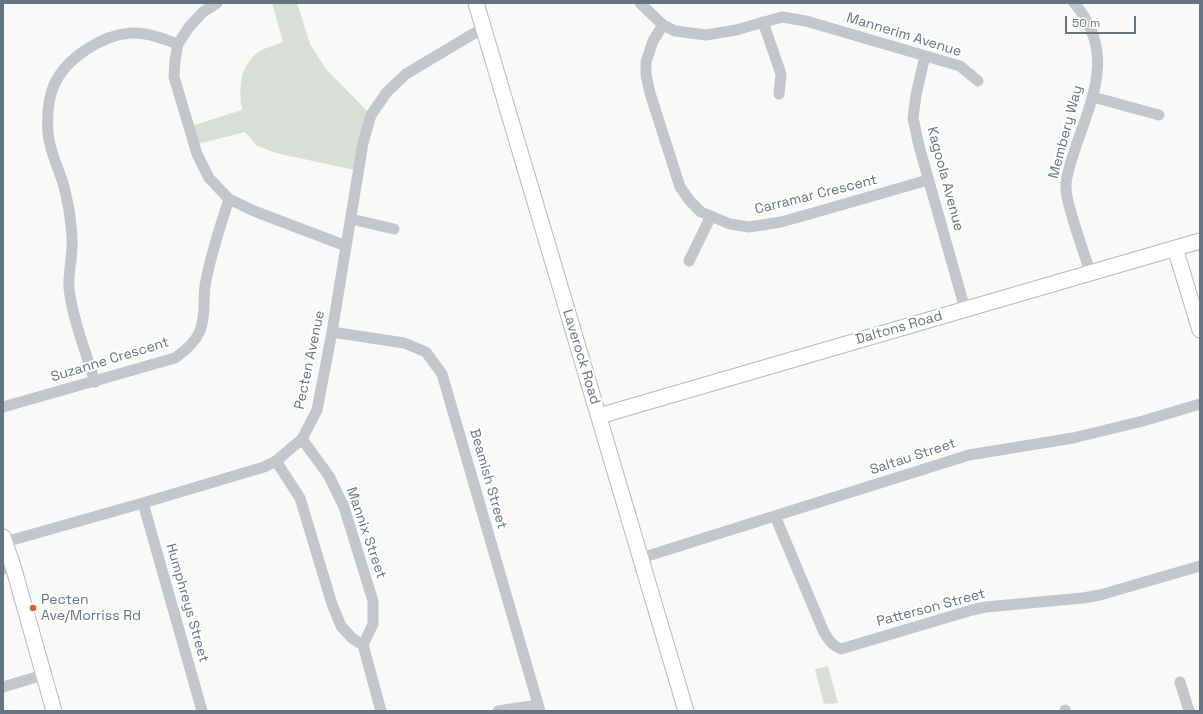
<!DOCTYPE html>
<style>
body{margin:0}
#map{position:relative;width:1203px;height:714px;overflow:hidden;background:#f9f9f7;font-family:"Space Grotesk",sans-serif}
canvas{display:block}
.frame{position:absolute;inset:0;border:4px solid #657482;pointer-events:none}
.scale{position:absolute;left:1065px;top:16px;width:71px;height:18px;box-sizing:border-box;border:2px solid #657482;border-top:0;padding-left:5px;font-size:12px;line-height:14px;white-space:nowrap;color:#657482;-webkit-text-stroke:3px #fff;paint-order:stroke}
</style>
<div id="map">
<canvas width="1203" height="714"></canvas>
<div class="frame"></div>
<div class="scale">50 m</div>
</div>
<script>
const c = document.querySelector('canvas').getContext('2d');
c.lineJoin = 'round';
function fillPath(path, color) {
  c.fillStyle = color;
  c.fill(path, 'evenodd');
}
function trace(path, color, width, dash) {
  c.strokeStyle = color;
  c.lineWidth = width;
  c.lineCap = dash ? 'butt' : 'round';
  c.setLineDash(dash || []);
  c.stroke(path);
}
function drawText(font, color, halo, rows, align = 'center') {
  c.font = font + ' "Space Grotesk",sans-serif';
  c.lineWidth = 4;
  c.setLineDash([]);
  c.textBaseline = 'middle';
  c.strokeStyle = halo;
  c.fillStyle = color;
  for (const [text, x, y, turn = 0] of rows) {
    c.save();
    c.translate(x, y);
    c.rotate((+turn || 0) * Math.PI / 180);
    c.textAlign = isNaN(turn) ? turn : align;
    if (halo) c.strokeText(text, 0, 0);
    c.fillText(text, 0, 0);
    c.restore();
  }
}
fillPath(new Path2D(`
 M 272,3 L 297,3 L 310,44 L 326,69 L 371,115 L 359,171 L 276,153 L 256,145 L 245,132 L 194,145 L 188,127 L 242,110 C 239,88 239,68 257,53 C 264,48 276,45 283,42 Z
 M 828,666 L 838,703 L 824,704 L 815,669 Z`), '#d9ded6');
const secondary = new Path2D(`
 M 476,3 L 686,711
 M 1175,248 L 1200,330
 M 599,416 L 1200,241
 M 3,537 L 13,566 L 54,711`);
trace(secondary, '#b5babf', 17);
trace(new Path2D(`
 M 217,3 L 203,12 L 189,27 L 178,44 L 175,60 L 174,77 L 197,154 L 209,178 L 229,199 L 254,211 L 346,246
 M 640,3 L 663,25 L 675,31 L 706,35 L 736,30 L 782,17 L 806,21 L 960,66 L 978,81
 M 1074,3 C 1114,49 1095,92 1077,143 C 1073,156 1067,170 1066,184 C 1065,197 1071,211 1074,223 C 1079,239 1085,256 1090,272
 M 763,22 L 781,74 L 779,94
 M 663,25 L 653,41 L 646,62 L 646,75 L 650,93 L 680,187 L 690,201 L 701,212 L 730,224 L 749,227 L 781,222 L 813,213 L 928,180
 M 925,56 L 916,95 L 913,118 L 919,146 L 965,309
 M 1093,97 L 1159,115
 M 351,219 L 394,229
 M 689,261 L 711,216
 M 332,332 L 404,343 L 426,352 L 442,374 L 540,711
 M 95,382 C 86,353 72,317 69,288 C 68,274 72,259 72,246 C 73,234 70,221 69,209 C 67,200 65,189 62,180 C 57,165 49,149 48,133 C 47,118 48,99 54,85 C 66,58 102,35 131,33 C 148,32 163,39 178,44
 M 3,407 L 175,358 C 185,351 195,343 200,331 C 206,315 203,302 205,286 C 210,256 220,227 229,199
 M 302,439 L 329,476 L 344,507 L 373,601 L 373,624 L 363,645 L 381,711
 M 276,461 L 300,498 L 332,604 L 341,626 L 352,638 L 363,645
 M 143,503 L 202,711
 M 775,516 L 823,630 C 828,639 831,645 841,649 L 972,610 L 986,607 L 1083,598 L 1100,595 L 1200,566
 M 5,542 L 143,503 L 264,467 L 276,461 L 302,439 L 317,410 L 332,332 L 363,143 L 371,115 L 387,92 L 406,74 L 483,28
 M 641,558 L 969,455 L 1073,438 L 1143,421 L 1200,404
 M 3,569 L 13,566
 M 1180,682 L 1189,711
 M 3,687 L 43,675
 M 1065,710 L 1065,711
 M 498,711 L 538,705`), '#c3c7cb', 11);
trace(secondary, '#fff', 15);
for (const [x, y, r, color] of [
 [33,608,4,"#e15f2f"]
]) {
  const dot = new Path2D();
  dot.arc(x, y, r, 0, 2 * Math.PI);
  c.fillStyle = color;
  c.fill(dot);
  trace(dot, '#fff', 1.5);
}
drawText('14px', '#657482', '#fff', [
 ["Mannerim Avenue",904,35,17],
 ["Membery Way",1066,132,-75],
 ["Kagoola Avenue",945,179,75],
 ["Carramar Crescent",816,195,-14],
 ["Daltons Road",899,328,-16],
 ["Laverock Road",581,357,73],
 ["Suzanne Crescent",110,360,-17],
 ["Pecten Avenue",310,360,-78],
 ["Saltau Street",913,457,-18],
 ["Beamish Street",488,479,74],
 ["Mannix Street",366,533,71],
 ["Humphreys Street",187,603,74],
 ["Patterson Street",931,608,-15]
]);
drawText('14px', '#657482', '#fff', [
 ["Pecten",41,600],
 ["Ave/Morriss Rd",41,616]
], 'left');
</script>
